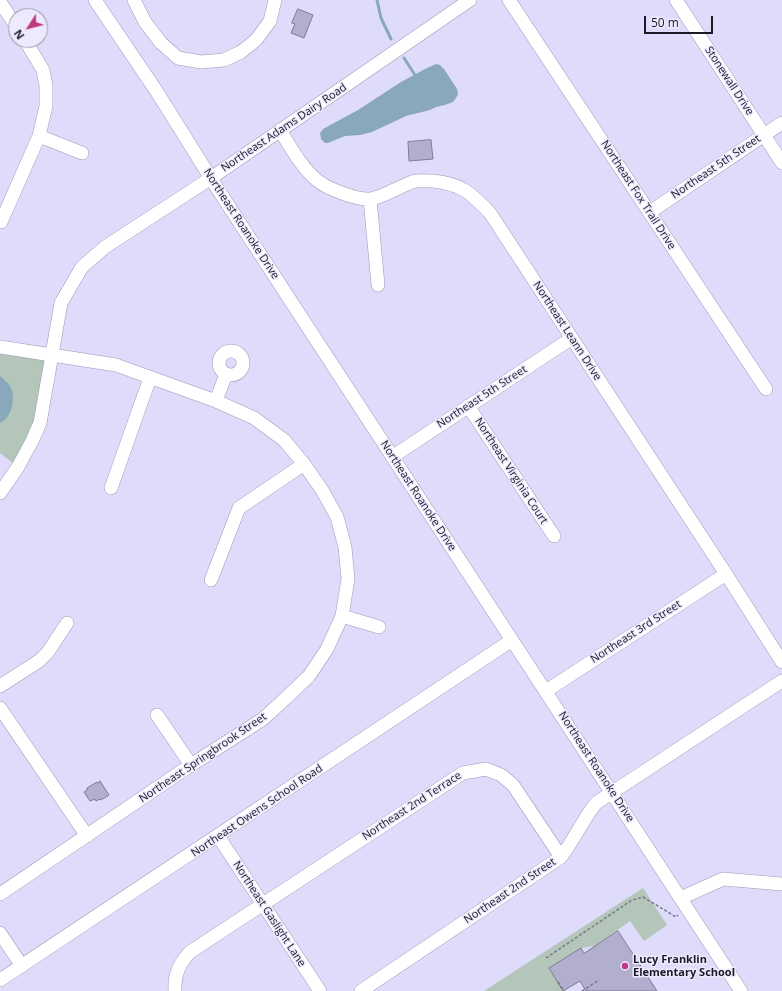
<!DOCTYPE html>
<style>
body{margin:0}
#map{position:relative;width:782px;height:991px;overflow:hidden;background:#dfdbfb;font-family:"Open Sans",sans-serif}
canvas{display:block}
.north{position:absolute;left:8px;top:8px;width:40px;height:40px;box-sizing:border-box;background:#edeafe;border:1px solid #9997a7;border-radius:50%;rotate:234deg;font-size:11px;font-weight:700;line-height:16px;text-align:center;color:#1b1a25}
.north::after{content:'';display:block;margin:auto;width:14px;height:18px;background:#be3a80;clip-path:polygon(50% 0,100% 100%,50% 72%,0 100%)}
.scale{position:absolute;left:644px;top:16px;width:69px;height:18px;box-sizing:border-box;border:2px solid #1b1a25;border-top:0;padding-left:5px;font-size:12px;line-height:14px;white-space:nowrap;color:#1b1a25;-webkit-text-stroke:3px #edeafe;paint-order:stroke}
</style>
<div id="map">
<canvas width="782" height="991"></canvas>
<div class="north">N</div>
<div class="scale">50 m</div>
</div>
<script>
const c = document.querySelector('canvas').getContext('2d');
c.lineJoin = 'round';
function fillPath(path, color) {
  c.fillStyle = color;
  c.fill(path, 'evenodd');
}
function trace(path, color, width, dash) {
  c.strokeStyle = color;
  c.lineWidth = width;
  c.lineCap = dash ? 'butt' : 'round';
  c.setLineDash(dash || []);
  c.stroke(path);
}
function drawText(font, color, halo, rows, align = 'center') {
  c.font = font + ' "Open Sans",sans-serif';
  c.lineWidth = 3;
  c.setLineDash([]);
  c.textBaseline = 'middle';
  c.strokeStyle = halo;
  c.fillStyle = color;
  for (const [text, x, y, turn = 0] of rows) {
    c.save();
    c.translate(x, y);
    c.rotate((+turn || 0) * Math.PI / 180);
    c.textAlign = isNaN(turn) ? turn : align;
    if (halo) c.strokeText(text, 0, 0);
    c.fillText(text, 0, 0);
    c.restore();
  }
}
fillPath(new Path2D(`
 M 0,347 L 51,355 L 47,385 L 18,467 L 0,453 Z
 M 643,888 L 667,925 L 644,941 L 630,921 L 595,946 L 581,948 L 549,968 L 564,991 L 484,991 Z`), '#b3c6b9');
fillPath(new Path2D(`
 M 436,64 L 440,65 L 444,69 L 457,89 L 458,94 L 456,98 L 453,102 L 445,105 L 436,107 L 430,110 L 406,116 L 372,132 L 360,135 L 345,136 L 328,143 L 325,143 L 321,139 L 320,133 L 323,129 L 358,110 L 401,82 L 425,69 Z
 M 0,376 C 4,380 9,383 11,388 C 16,399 11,419 0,423 Z`), '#8aa8bc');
trace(new Path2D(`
 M 377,0 L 381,18 L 391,39
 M 404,58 L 415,75`), '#8aa8bc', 3);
const building = new Path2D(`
 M 298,9 L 313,15 L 304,38 L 291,33 L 295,24 L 292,23 Z
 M 431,140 L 433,159 L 409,161 L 408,142 Z
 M 100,781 L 109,795 L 101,800 L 100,799 L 96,801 L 95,799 L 90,801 L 84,792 L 87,790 L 87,788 L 97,782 L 98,783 Z
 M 618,931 L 657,991 L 586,991 L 580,981 L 563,991 L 549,968 L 581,948 L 584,953 Z`);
fillPath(building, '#b2aecd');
trace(building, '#7e7a97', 1);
const minor = new Path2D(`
 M 95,0 L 157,92 L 217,188 L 741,991
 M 134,0 L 145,22 L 161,43 L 178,58 L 201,62 L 224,60 L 241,52 L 256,40 L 270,21 L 275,0
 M 509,0 L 766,389
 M 676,0 L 782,163
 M 0,2 L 16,26
 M 280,130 C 291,148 302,168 318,181 C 328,189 357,200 370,199 C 381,198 401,186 412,182 C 419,180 427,181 433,181 C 462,184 471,193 490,213 L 726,574 L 782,662
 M 39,136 L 82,153
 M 370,199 L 378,285
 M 650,212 L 782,123
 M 1,222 L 39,136 L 46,106 L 46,86 L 43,70 L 25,40
 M 0,347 L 116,365 L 216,401 L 254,418 L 284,440 L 304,464 L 322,490 L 337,517 L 345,547 L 348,579 L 342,616 L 327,649 L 309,676 L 288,696 L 263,719 L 191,765 L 0,894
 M219 363a12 12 0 1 1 24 0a12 12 0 1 1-24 0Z
 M 216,401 L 226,374
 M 468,406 L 554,536
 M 392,457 L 572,338
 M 111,488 L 150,378
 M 0,493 L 18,467 L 32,441 L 40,423 L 61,303 L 82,267 L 105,247 L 211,178 L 470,0
 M 211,580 L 239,508 L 304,464
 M 342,616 L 379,627
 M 0,686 L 39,661 L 48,652 L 67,623
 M 546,691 L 726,574
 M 0,708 L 87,836
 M 157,715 L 191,765
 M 218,836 L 320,991
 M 681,898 L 723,879 L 782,884
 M 0,933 L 22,966
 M 0,980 L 512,640
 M 175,991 C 174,975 179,964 190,952 L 463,773 L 486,769 L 501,775 L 513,785 L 561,857
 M 361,991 L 561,857 C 574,840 582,821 596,803 L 782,681`);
trace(minor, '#9c98b6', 14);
trace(new Path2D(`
 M 546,958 L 632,900 L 643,897 L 676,917 L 678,915
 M 558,982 L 564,991
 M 582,991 L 599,980`), '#78768b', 1.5, [3, 2]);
trace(minor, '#fff', 13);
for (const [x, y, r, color] of [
 [625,966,4,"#be3a80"]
]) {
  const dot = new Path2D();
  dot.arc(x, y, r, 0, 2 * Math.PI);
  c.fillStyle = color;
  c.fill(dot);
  trace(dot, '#edeafe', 1.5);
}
drawText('11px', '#1b1a25', '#edeafe', [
 ["Stonewall Drive",729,81,57],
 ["Northeast Adams Dairy Road",284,128,-34],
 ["Northeast 5th Street",716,167,-34],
 ["Northeast Fox Trail Drive",638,195,57],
 ["Northeast Roanoke Drive",241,224,57],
 ["Northeast Leann Drive",567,331,57],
 ["Northeast 5th Street",482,397,-33],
 ["Northeast Virginia Court",511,471,57],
 ["Northeast Roanoke Drive",418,496,57],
 ["Northeast 3rd Street",636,632,-33],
 ["Northeast Springbrook Street",203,758,-34],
 ["Northeast Roanoke Drive",596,767,57],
 ["Northeast 2nd Terrace",412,806,-33],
 ["Northeast Owens School Road",257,811,-34],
 ["Northeast 2nd Street",510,891,-34],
 ["Northeast Gaslight Lane",269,914,57]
]);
drawText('bold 11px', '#1b1a25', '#edeafe', [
 ["Lucy Franklin",633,960],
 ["Elementary School",633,973]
], 'left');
</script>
